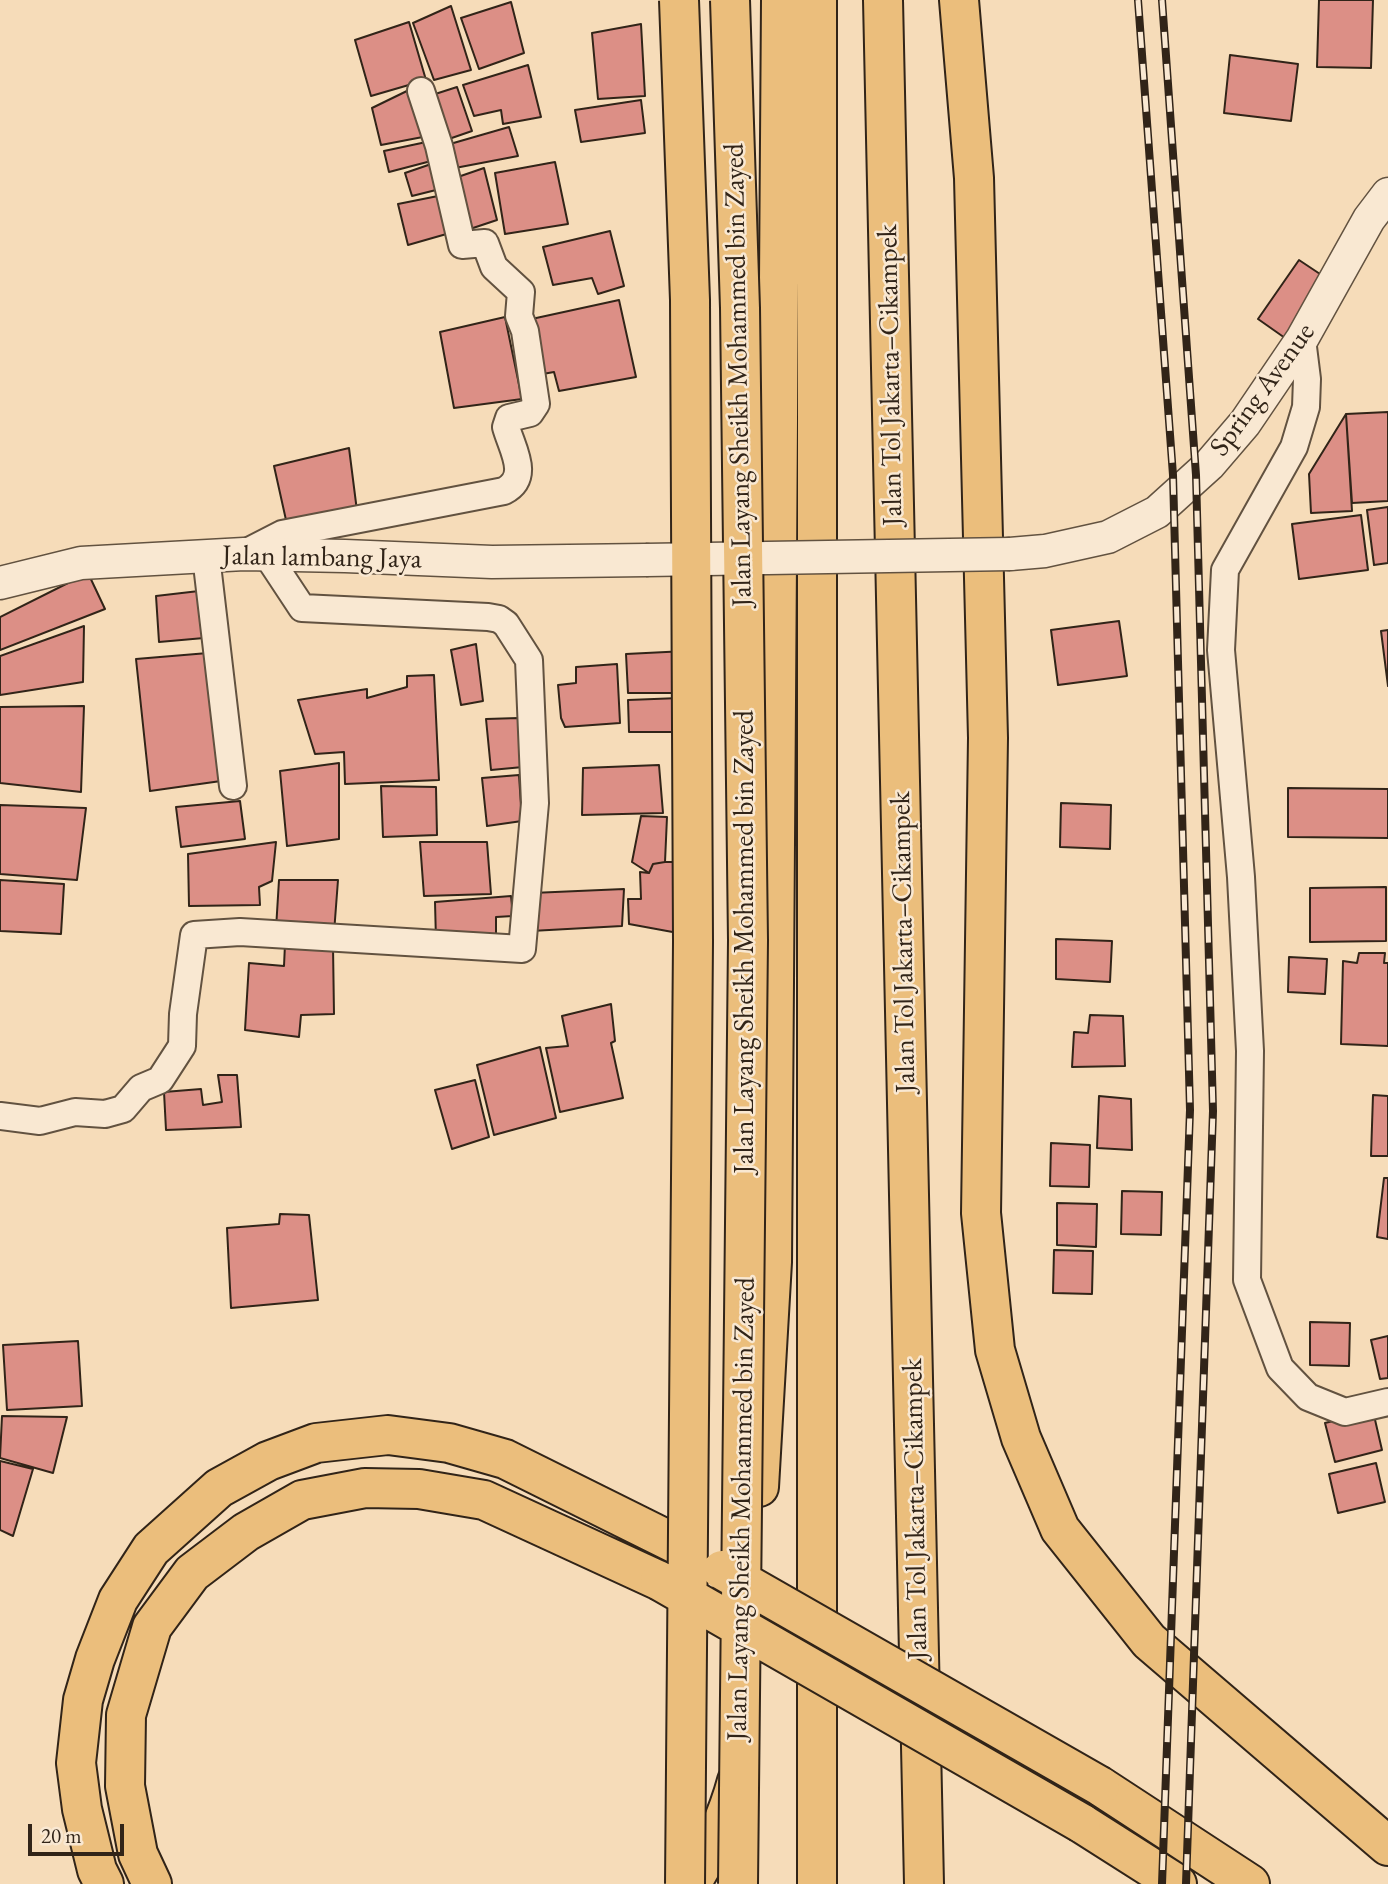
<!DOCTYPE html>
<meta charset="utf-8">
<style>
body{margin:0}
#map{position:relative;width:1388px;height:1884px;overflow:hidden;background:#f6dcb9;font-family:"EB Garamond",serif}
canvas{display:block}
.scale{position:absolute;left:28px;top:1824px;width:96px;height:32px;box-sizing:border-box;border:4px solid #312418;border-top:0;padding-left:9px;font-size:21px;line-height:24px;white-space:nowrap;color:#312418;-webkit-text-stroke:5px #f9e8d2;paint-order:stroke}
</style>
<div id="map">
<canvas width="1388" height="1884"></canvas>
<div class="scale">20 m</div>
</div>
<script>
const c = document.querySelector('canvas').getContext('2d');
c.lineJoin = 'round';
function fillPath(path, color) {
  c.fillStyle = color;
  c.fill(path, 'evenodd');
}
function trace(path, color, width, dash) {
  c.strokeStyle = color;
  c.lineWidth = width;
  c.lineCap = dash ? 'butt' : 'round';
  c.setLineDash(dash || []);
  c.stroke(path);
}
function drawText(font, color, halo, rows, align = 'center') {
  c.font = font + ' "EB Garamond",serif';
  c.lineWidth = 5;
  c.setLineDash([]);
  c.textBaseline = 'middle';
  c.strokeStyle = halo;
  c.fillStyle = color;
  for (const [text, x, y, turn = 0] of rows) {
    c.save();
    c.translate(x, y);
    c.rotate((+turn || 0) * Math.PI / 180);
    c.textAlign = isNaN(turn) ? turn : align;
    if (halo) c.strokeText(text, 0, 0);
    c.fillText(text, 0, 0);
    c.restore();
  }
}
const building = new Path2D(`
 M 1319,0 L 1373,0 L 1371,68 L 1317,67 Z
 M 511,2 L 524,53 L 479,69 L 461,18 Z
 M 451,6 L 471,70 L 434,80 L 413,23 Z
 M 409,22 L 426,80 L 371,96 L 355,40 Z
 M 641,24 L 645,96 L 598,99 L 592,33 Z
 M 1230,55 L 1298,64 L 1291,121 L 1224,113 Z
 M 528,65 L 541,117 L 503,124 L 501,110 L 474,116 L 463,85 Z
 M 457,87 L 472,131 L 443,141 L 429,96 Z
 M 411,89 L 428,136 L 381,145 L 372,108 Z
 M 641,100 L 645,133 L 581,142 L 575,110 Z
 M 509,127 L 518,156 L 455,168 L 450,144 Z
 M 431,141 L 435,160 L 389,172 L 384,151 Z
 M 437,162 L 444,188 L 412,196 L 405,173 Z
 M 555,162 L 568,224 L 505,234 L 495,173 Z
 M 484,168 L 497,220 L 464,231 L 452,179 Z
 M 443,195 L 450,233 L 408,245 L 398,204 Z
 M 610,231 L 624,286 L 598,294 L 592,278 L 553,285 L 543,247 Z
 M 1299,260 L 1326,278 L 1285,338 L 1258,319 Z
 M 619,300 L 636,377 L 559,391 L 554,372 L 537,375 L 527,320 Z
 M 505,317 L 522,399 L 454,408 L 440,332 Z
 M 1388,412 L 1388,501 L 1352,503 L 1346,414 Z
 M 1346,414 L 1352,511 L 1311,513 L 1309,474 Z
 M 349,448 L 357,511 L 286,520 L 274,466 Z
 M 1388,507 L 1388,563 L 1374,565 L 1367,510 Z
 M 1361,515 L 1368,570 L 1299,579 L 1292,524 Z
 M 88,573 L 105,609 L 0,650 L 0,617 Z
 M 199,591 L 204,638 L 159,642 L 156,596 Z
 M 1119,621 L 1127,676 L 1058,685 L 1051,630 Z
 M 84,626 L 83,682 L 0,695 L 0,656 Z
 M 1388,630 L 1388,686 L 1381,631 Z
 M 476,644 L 483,701 L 461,705 L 451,650 Z
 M 686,651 L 688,693 L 628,693 L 626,654 Z
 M 208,653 L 221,781 L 150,791 L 136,659 Z
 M 617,664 L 620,723 L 565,727 L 561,718 L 558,685 L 576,683 L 576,667 Z
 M 434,675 L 439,780 L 345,784 L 344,752 L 315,754 L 298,700 L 367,689 L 367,698 L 407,687 L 407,676 Z
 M 680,698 L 679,732 L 629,732 L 628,700 Z
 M 84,706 L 81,792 L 0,783 L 0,707 Z
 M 519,718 L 523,767 L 491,770 L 486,719 Z
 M 339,763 L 339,839 L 287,846 L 280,771 Z
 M 659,765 L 663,813 L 582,815 L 583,768 Z
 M 519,775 L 522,821 L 487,826 L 482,778 Z
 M 381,786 L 436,787 L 437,835 L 383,837 Z
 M 1288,788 L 1388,789 L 1388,838 L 1288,837 Z
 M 240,801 L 245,839 L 181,847 L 176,807 Z
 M 1061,803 L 1111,805 L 1110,849 L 1060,847 Z
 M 0,805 L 86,808 L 77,880 L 0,874 Z
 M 641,816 L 667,817 L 665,862 L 653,864 L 649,873 L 632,862 Z
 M 276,842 L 272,881 L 259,887 L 260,905 L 189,906 L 188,854 Z
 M 420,842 L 487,842 L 491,894 L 424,896 Z
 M 665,862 L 680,862 L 678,933 L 629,924 L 628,899 L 641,899 L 640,872 L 649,873 L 653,864 Z
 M 0,880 L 64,884 L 61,934 L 0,931 Z
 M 279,880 L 338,880 L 334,933 L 276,929 Z
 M 1386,887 L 1386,941 L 1310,942 L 1310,888 Z
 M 624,889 L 622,926 L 531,931 L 532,893 Z
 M 511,896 L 513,916 L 496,917 L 496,940 L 436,941 L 435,902 Z
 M 1056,939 L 1112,941 L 1110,982 L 1056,979 Z
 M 285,944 L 333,946 L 334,1014 L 301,1015 L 299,1037 L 245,1030 L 249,963 L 284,966 Z
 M 1359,953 L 1385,953 L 1384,963 L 1388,963 L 1388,1046 L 1341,1044 L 1343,961 L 1357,963 Z
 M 1289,957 L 1327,959 L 1325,994 L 1288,992 Z
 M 611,1004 L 615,1041 L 611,1043 L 623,1098 L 560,1112 L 546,1048 L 568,1046 L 562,1016 Z
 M 1090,1015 L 1123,1016 L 1125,1066 L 1072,1067 L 1074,1032 L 1088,1033 Z
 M 540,1047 L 556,1118 L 494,1135 L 477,1065 Z
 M 218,1075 L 237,1075 L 241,1127 L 166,1130 L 164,1092 L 201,1089 L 203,1105 L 222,1102 Z
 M 475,1080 L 489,1137 L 452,1149 L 435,1090 Z
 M 1373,1095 L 1388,1096 L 1388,1156 L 1371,1156 Z
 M 1099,1096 L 1131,1099 L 1132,1150 L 1097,1148 Z
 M 1051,1143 L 1090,1145 L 1089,1187 L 1050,1186 Z
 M 1384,1178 L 1388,1178 L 1388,1239 L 1377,1237 Z
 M 1122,1191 L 1162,1192 L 1161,1235 L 1121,1234 Z
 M 1057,1203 L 1097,1204 L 1096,1247 L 1057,1245 Z
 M 280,1214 L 309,1215 L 318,1300 L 231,1308 L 227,1228 L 279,1224 Z
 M 1054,1250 L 1093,1251 L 1092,1294 L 1053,1293 Z
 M 1310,1322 L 1350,1323 L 1349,1366 L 1310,1365 Z
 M 1388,1336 L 1388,1378 L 1380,1379 L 1371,1340 Z
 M 78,1341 L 82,1406 L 7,1410 L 3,1345 Z
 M 1373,1411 L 1382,1450 L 1335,1462 L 1325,1423 Z
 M 2,1416 L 67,1417 L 53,1473 L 0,1458 Z
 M 0,1461 L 33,1469 L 13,1536 L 0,1530 Z
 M 1376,1463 L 1385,1502 L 1338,1513 L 1329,1474 Z`);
fillPath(building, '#dc8f86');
trace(building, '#312418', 2);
const minor = new Path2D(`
 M 1302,339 L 1307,379 L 1306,407 L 1294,447 L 1225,570 L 1221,650 L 1241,877 L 1250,1051 L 1247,1280 L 1280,1368 L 1308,1397 L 1345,1412 L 1388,1402
 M 245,553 L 282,534 L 504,491 C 531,477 512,449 506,427 L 509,418 L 530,413 L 536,404 L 525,331 L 519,316 L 521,292 L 494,267 L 485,243 L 462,245 L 439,146 L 421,91
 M 206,556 L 233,786
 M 0,1116 L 40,1121 L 75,1112 L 105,1114 L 123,1109 L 141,1088 L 160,1080 L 182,1046 L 183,1014 L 194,935 L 240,932 L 522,949 L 535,803 L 529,660 L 506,624 L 499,619 L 488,617 L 302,608 L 267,555`);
const tertiary = new Path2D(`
 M 1010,554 L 1045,551 L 1108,537 L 1157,512 L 1209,465 L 1245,423 L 1302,339 L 1369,219 L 1388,194
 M 0,583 L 81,563 L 244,554 L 345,556 L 492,562 L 646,560`);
const motorway = new Path2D(`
 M 883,0 L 924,1884
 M 959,0 L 974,178 L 988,738 L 981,1213 L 995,1350 L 1021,1438 L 1060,1529 L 1149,1641 L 1388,1846
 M 759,1487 L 772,1262 L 781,0
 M 1100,1786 L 1250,1884
 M 1081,1823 L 1177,1884
 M 104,1884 L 97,1870 L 82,1809 L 76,1763 L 83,1700 L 95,1659 L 118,1600 L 151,1549 L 219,1488 L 268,1461 L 316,1443 L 388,1435 L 449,1443 L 505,1459 L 680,1546
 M 152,1884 L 138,1854 L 125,1786 L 126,1715 L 152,1627 L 192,1573 L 246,1532 L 302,1500 L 365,1488 L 419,1489 L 484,1500 L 660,1581
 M 691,1884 C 711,1851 727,1818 737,1781
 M 817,1884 L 817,0`);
trace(minor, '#625240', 30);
trace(tertiary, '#625240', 35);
trace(motorway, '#312418', 42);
trace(minor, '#f9e8d2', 26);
trace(tertiary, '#f9e8d2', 32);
trace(motorway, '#ebbe7c', 38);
const rail = new Path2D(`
 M 1138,0 L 1173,475 L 1190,1110 L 1162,1884
 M 1162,0 L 1196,475 L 1213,1111 L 1186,1884`);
trace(rail, '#312418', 8);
trace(rail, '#f9e8d2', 5, [16]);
const tertiaryBridge = new Path2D(`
 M 646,560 L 1010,554`);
const motorwayBridge = new Path2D(`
 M 679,0 L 690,300 L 693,942 L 685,1884
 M 730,0 L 740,308 L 748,940 L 738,1884
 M 722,1570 L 1100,1786
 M 660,1581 L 1081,1823`);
trace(tertiaryBridge, '#625240', 35, []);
trace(motorwayBridge, '#312418', 42, []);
trace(tertiaryBridge, '#f9e8d2', 32);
trace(motorwayBridge, '#ebbe7c', 38);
drawText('28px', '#312418', '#f9e8d2', [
 ["Jalan Layang Sheikh Mohammed bin Zayed",739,375,-91],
 ["Jalan Tol Jakarta–Cikampek",891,375,-91],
 ["Spring Avenue",1263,390,-54],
 ["Jalan lambang Jaya",322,558,1],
 ["Jalan Layang Sheikh Mohammed bin Zayed",745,942,-90],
 ["Jalan Tol Jakarta–Cikampek",904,942,-91],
 ["Jalan Layang Sheikh Mohammed bin Zayed",742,1509,-89],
 ["Jalan Tol Jakarta–Cikampek",916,1509,-91]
]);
</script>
